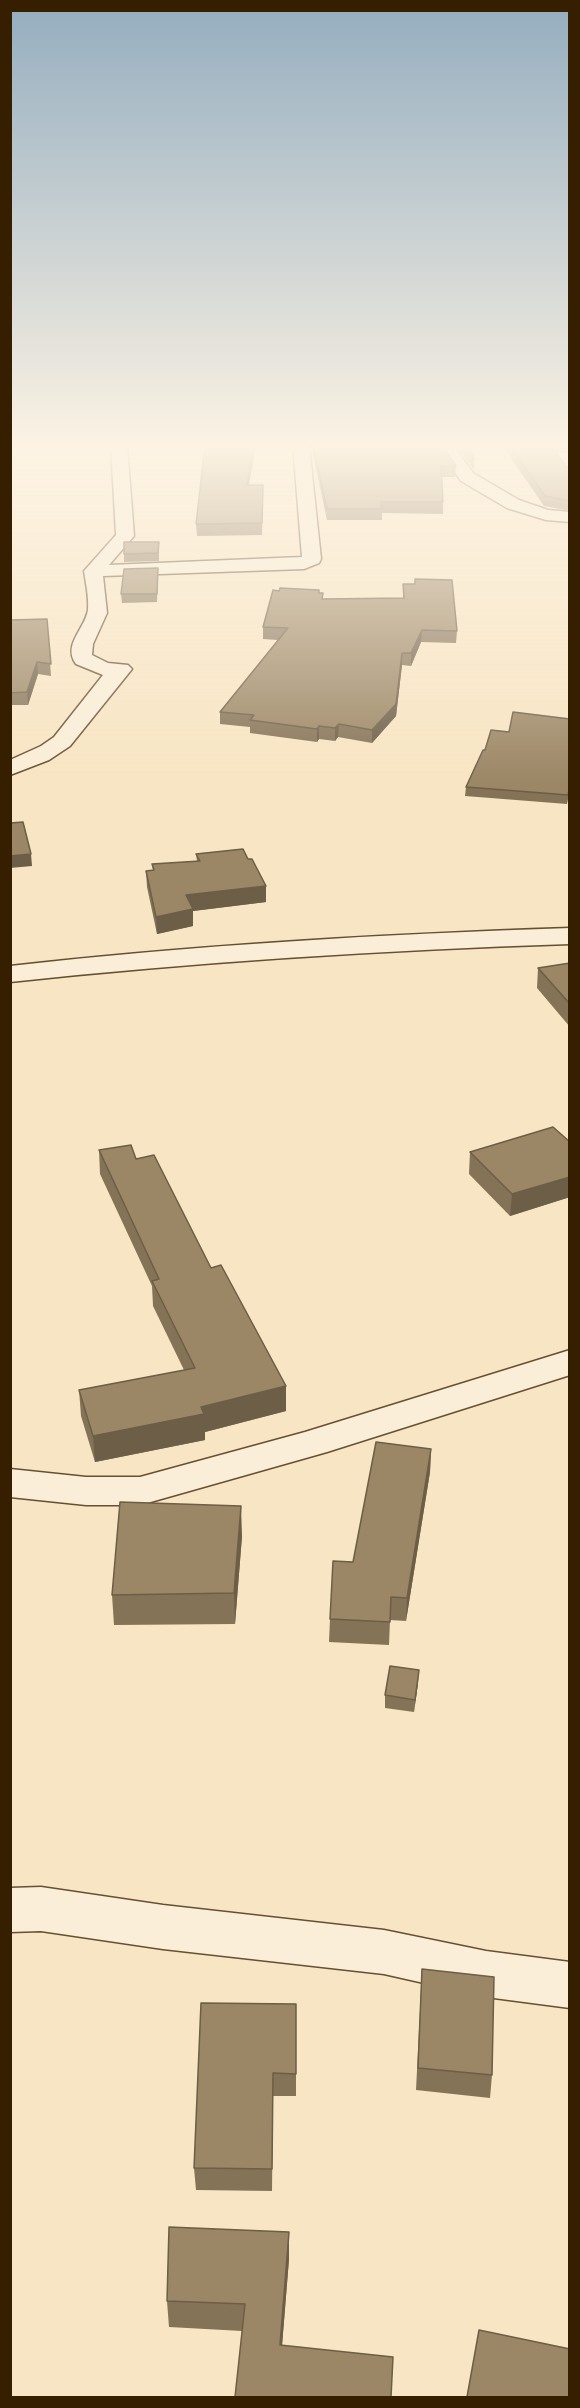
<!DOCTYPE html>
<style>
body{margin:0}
#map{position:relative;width:580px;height:2408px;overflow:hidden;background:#f8e5c3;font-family:"IM FELL French Canon",serif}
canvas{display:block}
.frame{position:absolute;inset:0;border:12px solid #361f00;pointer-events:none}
</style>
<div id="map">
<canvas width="580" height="2408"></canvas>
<div class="frame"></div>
</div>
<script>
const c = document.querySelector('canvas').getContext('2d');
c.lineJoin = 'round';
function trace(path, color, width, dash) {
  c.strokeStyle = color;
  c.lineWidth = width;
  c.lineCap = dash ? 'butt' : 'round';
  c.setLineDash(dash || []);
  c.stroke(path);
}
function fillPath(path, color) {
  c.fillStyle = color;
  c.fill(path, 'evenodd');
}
const minor = new Path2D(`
 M 111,445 L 127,445 L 134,536 L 109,565 L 302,557 L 293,445 L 309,445 L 321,559 L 319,563 L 304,569 L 103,576 L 107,613 L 93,644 L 92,655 L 108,663 L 128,665 L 132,669 L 70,746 L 49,760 L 10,775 L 10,760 L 41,746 L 54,737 L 103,675 L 76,664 C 62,645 85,629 88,610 C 89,597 86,584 84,571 L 116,535 Z
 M 436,445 L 453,445 L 473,473 L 519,500 L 548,510 L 570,512 L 570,522 L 546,520 L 507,508 L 461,481 Z
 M 570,928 L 570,944 C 383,950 196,962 10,982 L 10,966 C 196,945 383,934 570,928 Z
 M 570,1350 L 570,1375 L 327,1452 L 140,1505 L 86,1505 L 10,1497 L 10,1469 L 86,1477 L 140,1477 L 305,1432 Z
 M 41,1887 L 163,1905 L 384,1930 L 486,1951 L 570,1962 L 570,2008 L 486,1997 L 384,1974 L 163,1949 L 41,1931 L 10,1932 L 10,1888 Z`);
trace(minor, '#665031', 3);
fillPath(minor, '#faeed8');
fillPath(new Path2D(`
 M 311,445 L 442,445 L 456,466 L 455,477 L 442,477 L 443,502 L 443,514 L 382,513 L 382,520 L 327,520 Z
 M 456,445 L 469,445 L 474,459 L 474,470 Z
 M 502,445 L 570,445 L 570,453 L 556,453 L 570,471 L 570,511 L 544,506 Z
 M 249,485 L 263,485 L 262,535 L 197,536 L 196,524 Z
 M 124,542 L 159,550 L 159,561 L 124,562 Z
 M 158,576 L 157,602 L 122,603 L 121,594 Z
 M 415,579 L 457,631 L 456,643 L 421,642 L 411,666 L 402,665 L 396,716 L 372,743 L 338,737 L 335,741 L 319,739 L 317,742 L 250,733 L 250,727 L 220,724 L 220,712 L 278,640 L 263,639 L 263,627 L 319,593 L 323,599 L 403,598 L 403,584 L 415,584 Z
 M 47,619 L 51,676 L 38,674 L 28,705 L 10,705 L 10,620 Z
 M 570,719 L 570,790 L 567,804 L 465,796 L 466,787 L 485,750 Z
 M 196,854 L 266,902 L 193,911 L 193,926 L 157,934 L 147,887 L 146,871 L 153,870 L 152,864 L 197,861 Z
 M 570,963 L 570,1027 L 537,988 L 538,968 Z
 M 570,1142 L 570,1197 L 510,1216 L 469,1174 L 470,1152 Z
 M 99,1150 L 136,1159 L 211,1268 L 286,1386 L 286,1411 L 205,1432 L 205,1440 L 95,1462 L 81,1416 L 79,1390 L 184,1370 L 153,1306 L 152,1286 L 100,1174 Z
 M 431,1449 L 430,1472 L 406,1621 L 390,1620 L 389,1645 L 329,1642 L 330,1619 L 353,1562 Z
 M 242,1536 L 235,1624 L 114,1625 L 112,1595 Z
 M 418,1683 L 414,1712 L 385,1708 L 385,1695 Z
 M 422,1969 L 492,2075 L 490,2098 L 416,2090 Z
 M 296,2004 L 296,2096 L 273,2096 L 272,2191 L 196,2190 L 194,2168 Z
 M 289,2232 L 289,2259 L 282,2345 L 391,2397 L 242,2331 L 169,2327 L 167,2301 Z`), '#857357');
fillPath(new Path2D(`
 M 254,445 L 256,445 L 247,496 L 247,485 Z
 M 422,630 L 421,642 L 411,666 L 411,653 Z
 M 402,653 L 402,665 L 396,716 L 372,743 L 372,730 Z
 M 37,662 L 38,674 L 28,705 L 27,692 Z
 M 339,724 L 338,737 L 335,741 L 335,728 Z
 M 319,726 L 319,739 L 317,742 L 317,729 Z
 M 31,854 L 32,866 L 10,868 L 10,856 Z
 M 266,886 L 266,902 L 193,911 L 193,926 L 157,934 L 156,917 L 186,895 Z
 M 570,1177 L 570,1197 L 510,1216 L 512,1194 Z
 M 286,1386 L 286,1411 L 205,1432 L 205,1440 L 95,1462 L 93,1436 L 201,1407 Z
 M 431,1449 L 430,1472 L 406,1621 L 407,1598 Z
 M 241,1506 L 242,1536 L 235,1624 L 234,1593 Z
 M 419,1670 L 418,1683 L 414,1712 L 415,1700 Z
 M 289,2232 L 289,2259 L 280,2371 L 280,2345 Z`), '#6c5e47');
const building = new Path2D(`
 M 205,445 L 254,445 L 247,485 L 263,485 L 262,523 L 196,524 Z
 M 313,445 L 442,445 L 456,466 L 441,466 L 443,502 L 381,502 L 382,509 L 327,509 Z
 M 464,445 L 469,445 L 474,459 Z
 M 509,445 L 550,445 L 570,471 L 570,501 L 545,496 Z
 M 124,542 L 159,542 L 158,553 L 124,554 Z
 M 158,568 L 157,594 L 121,594 L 124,569 Z
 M 415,579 L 452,580 L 457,631 L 422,630 L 411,653 L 402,653 L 396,704 L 372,730 L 339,724 L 335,728 L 319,726 L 317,729 L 250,720 L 254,715 L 220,712 L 288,628 L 263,627 L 273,590 L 279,591 L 280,588 L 319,590 L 319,593 L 323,593 L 322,599 L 404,598 L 403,584 L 415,584 Z
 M 47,619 L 51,664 L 37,662 L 27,692 L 10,693 L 10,620 Z
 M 513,712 L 570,719 L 570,785 L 568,795 L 466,787 L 483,750 L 485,750 L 491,730 L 509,732 Z
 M 23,822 L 31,854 L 10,856 L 10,823 Z
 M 243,849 L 248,859 L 252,859 L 266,886 L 186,895 L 193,909 L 156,917 L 146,871 L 154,870 L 152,864 L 200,861 L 196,854 Z
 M 570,963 L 570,1004 L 538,968 Z
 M 553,1127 L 570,1142 L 570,1177 L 512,1194 L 470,1152 Z
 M 131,1145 L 136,1159 L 154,1155 L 211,1268 L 221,1265 L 286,1386 L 201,1407 L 204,1414 L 93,1436 L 79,1390 L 195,1368 L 152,1281 L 159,1279 L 99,1150 Z
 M 376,1442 L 431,1449 L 407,1598 L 391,1597 L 390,1622 L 330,1619 L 333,1561 L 353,1562 Z
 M 120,1502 L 241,1506 L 234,1593 L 112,1595 Z
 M 390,1666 L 419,1670 L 415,1700 L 385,1695 Z
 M 422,1969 L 494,1977 L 492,2075 L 418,2068 Z
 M 201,2003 L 296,2004 L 296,2074 L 273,2073 L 272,2169 L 194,2168 Z
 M 169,2227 L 289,2232 L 280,2345 L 393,2357 L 391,2397 L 235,2397 L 245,2304 L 167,2301 Z
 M 479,2330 L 570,2349 L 570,2397 L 467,2397 Z`);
fillPath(building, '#9b8665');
trace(building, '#6c5e47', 1.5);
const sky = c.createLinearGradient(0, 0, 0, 783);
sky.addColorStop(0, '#94adbf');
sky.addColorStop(0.57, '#fcf3e4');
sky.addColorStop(1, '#fcf3e400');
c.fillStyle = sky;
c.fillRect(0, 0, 580, 783);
</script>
